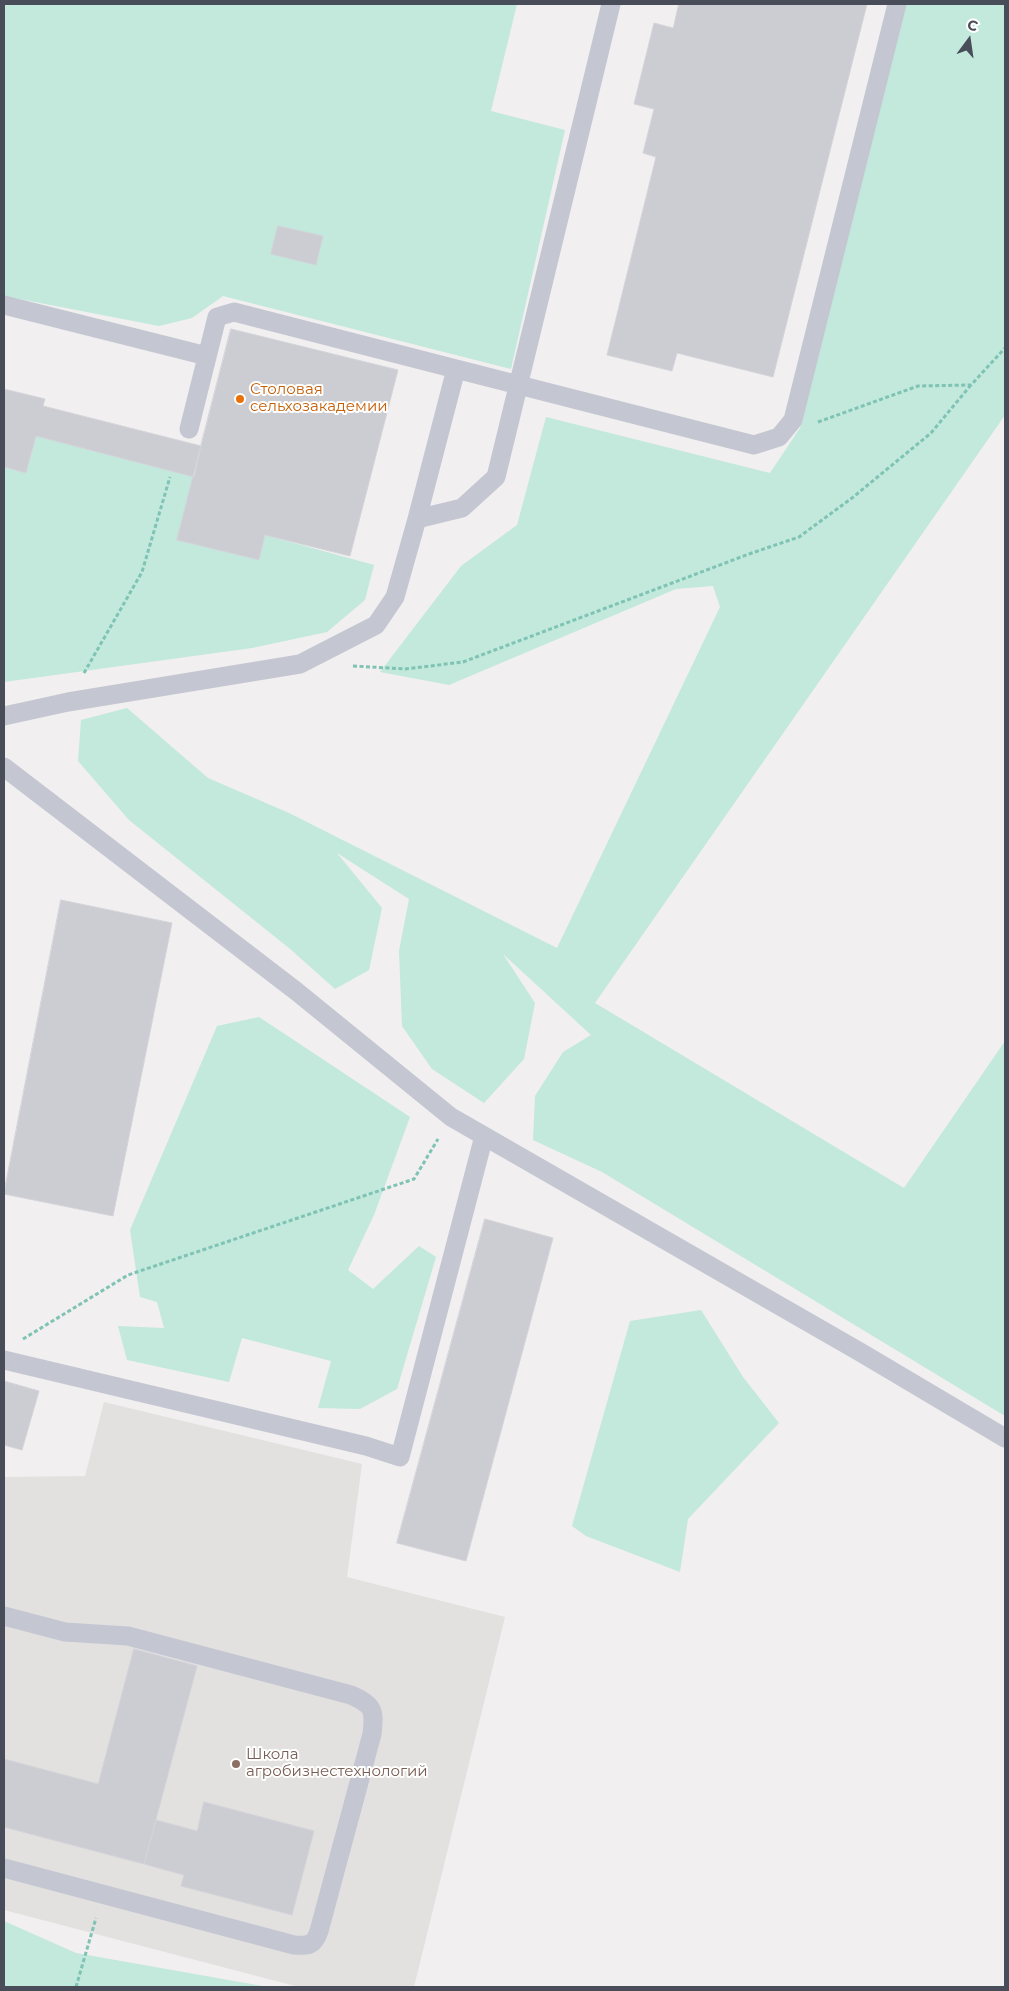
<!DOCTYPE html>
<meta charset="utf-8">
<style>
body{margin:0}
#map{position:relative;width:1009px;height:1991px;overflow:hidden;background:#f1efef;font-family:Montserrat,sans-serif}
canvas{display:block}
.frame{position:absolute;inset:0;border:5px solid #494d5a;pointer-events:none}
.north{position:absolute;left:944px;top:15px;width:50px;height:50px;-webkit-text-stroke:4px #fff;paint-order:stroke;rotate:14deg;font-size:14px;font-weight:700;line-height:20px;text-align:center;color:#494d5a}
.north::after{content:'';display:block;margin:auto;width:18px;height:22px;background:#494d5a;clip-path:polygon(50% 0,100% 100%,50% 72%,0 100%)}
</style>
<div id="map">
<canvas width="1009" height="1991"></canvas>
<div class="frame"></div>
<div class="north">С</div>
</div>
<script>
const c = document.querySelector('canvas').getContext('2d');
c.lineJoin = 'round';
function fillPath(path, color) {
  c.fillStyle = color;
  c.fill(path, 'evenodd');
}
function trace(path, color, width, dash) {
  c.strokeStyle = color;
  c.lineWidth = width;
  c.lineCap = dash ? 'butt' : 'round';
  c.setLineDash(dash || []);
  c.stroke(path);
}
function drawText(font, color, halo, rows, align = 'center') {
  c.font = font + ' Montserrat,sans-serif';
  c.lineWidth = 4;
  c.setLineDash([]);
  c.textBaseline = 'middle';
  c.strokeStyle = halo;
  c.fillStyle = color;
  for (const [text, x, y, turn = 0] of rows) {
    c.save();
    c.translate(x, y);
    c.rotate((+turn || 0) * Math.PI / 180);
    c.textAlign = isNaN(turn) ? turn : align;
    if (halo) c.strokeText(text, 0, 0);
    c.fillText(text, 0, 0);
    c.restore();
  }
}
fillPath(new Path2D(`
 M 104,1402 L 362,1464 L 347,1577 L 505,1617 L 414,1987 L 299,1987 L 4,1910 L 4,1477 L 85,1476 Z`), '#e2e1e0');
fillPath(new Path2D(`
 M 4,4 L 517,4 L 491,111 L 565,130 L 511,369 L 223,296 L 192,318 L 159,326 L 4,296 Z
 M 903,4 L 1005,4 L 1005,415 L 595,1003 L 904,1188 L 1005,1041 L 1005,1416 L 602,1172 L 533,1140 L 535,1096 L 563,1052 L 591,1035 L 503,954 L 535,1003 L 524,1059 L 484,1103 L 432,1069 L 402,1026 L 399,951 L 409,899 L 337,853 L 382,908 L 369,970 L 335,989 L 289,948 L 129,820 L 78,761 L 81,720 L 127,708 L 208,778 L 289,813 L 557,948 L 720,607 L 713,586 L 676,589 L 449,685 L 380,672 L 461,566 L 517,525 L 546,417 L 770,473 L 800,428 Z
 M 36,436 L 194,477 L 178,540 L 259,560 L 265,535 L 374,565 L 365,600 L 327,632 L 252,648 L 4,682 L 4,467 L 26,473 Z
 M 259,1017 L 410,1117 L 374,1215 L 348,1270 L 373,1289 L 419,1246 L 436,1257 L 397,1389 L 360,1409 L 318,1408 L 331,1361 L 242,1338 L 229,1382 L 127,1360 L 118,1326 L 164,1328 L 157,1302 L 140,1297 L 130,1230 L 217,1026 Z
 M 701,1310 L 743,1377 L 779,1423 L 688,1519 L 680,1572 L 586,1536 L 572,1526 L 630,1321 Z
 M 4,1921 L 76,1953 L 268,1987 L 4,1987 Z`), '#c2e9db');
const building = new Path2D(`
 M 679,4 L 867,4 L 773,377 L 677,353 L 672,371 L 607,355 L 656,157 L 643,153 L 654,109 L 634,104 L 654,23 L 673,28 Z
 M 278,226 L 323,236 L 316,265 L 271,254 Z
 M 231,329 L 398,370 L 350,556 L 265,535 L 259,560 L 177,540 Z
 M 4,389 L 45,399 L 43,406 L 201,446 L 194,477 L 36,436 L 26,473 L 4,467 Z
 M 61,900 L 172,923 L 113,1216 L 4,1194 Z
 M 485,1219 L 553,1238 L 466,1561 L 397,1543 Z
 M 4,1381 L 39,1391 L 22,1450 L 4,1445 Z
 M 134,1649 L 197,1666 L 144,1864 L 4,1827 L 4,1759 L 98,1784 Z
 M 204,1802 L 314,1831 L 292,1915 L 181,1886 L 184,1875 L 144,1864 L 156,1820 L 197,1831 Z`);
fillPath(building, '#cccdd3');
trace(building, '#d3d3d9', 1);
trace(new Path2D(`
 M 818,422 L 918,386 L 971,385 L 1005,348
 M 353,666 L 405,669 L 463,662 L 749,554 L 799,537 L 852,498 L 931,433 L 971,385
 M 84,673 L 142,572 L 170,477
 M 23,1339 L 128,1275 L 414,1179 L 438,1139
 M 76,1987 L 96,1918`), '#7ec3b3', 3, [4, 2.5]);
trace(new Path2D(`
 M 4,305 L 207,356
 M 189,429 L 217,317 L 234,312 L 456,369
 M 417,519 L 462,508 L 496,477 L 611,4
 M 4,716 L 68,702 L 300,664 L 376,625 L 395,597 L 417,519 L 456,369 L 754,445 L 779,437 L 793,420 L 897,4
 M 4,767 L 296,991 L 451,1117 L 860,1352 L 1005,1438
 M 4,1360 L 366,1446 L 400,1457 L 484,1136
 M 4,1616 L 65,1632 L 128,1636 L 351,1695 C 373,1705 375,1709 372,1734 L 319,1931 C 314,1946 308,1946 294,1945 L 4,1868`), '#c4c7d2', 19);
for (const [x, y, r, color] of [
 [240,399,5,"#e8710a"],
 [236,1764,5,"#8d6e63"]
]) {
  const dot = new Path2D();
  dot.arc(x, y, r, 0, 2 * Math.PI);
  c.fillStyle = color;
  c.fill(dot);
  trace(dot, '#fff', 2);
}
drawText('15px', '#c56008', '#fff', [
 ["Столовая",250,390],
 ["сельхозакадемии",250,407]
], 'left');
drawText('15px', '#785e54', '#fff', [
 ["Школа",246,1755],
 ["агробизнестехнологий",246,1772]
], 'left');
</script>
